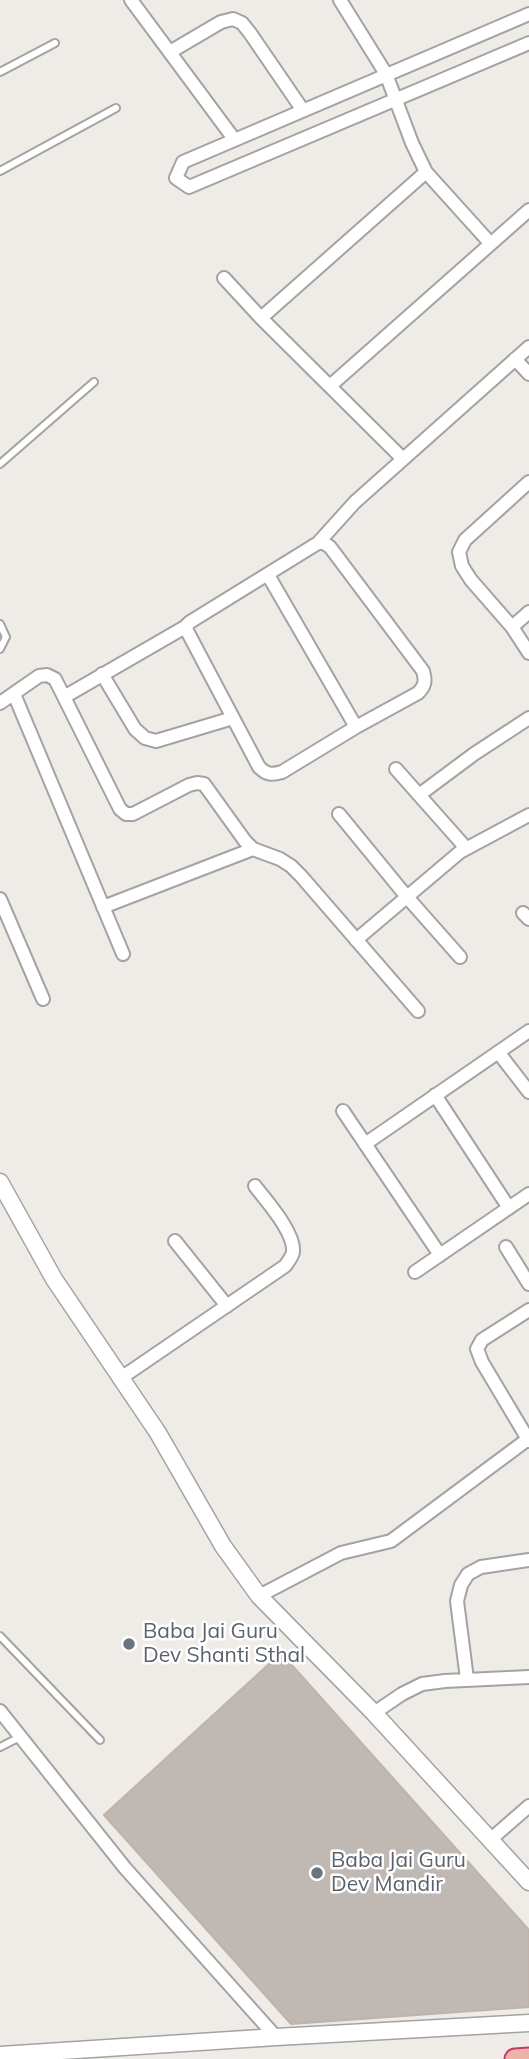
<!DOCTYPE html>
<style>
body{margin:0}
canvas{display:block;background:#efece7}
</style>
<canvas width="529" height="2059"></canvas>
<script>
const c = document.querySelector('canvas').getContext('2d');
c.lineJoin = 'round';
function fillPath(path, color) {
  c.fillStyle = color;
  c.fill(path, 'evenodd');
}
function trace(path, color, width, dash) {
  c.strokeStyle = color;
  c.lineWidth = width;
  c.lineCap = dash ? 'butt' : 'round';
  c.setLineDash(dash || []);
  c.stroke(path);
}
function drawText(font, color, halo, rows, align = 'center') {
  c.font = font + ' Mulish,sans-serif';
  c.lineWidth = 5;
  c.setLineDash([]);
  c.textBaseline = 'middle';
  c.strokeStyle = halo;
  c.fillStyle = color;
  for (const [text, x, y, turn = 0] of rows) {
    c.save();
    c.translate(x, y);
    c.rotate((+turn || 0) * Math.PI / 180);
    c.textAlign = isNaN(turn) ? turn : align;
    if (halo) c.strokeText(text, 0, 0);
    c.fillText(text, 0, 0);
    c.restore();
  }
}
const building = new Path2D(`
 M 281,1653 L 529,1930 L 529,2007 L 291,2024 L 104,1815 Z`);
fillPath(building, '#bfb8b3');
trace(building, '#c0b3aa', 2);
const service = new Path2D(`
 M 0,72 L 55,43
 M 0,171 L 116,108
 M 0,464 L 94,382
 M 0,624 L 6,637 L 0,649
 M 0,1636 L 100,1740
 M 0,1747 L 20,1737`);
const minor = new Path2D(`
 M 131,0 L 234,139
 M 340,0 L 386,74 L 412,143 L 426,172 L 490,243
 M 529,14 L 183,162 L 176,178 L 189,187 L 529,43
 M 170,52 L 221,22 L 233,19 L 242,23 L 250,33 L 302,109
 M 224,278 L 261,318 L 402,458
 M 261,318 L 426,172
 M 515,359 L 529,374
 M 330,386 L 529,210
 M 529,482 L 465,540 L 459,552 L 462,566 L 471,580 L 512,627 L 529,653
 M 318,543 L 324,543 L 330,547 L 423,671 C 426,681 425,686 418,693 L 356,727 L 282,772 C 272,775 267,775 259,767 L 185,627 L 190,622 Z
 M 318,543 L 355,502 L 529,347
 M 268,575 L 356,727
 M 512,627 L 529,612
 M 102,674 L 135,729 L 145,738 L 156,741 L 233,718
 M 14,694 L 123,954
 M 64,697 L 185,627
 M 0,703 L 39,676 L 47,675 L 55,679 L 120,809 L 126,814 L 133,814 L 189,785 L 197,783 L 204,784 L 245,841 L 253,849 L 280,859 L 291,866 L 301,876 L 418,1011
 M 396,769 L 466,848
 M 419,795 L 474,754 L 529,718
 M 339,814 L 407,897 L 460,957
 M 0,899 L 43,999
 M 103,907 L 253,849
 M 523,913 L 529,919
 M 356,940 L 460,852 L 529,815
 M 498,1052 L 529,1092
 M 435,1095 L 509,1208
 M 343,1111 L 440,1255
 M 365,1144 L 529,1031
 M 175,1241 L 227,1306
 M 506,1247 L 529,1284
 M 415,1272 L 529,1194
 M 529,1310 L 482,1340 L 477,1349 L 482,1362 L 529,1441
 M 121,1378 L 285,1266 C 288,1262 292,1257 293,1252 C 295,1232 266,1201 255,1186
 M 259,1596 L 341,1553 L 391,1541 L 528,1439
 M 467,1679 L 457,1601 L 461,1585 L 468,1574 L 481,1567 L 529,1560
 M 0,1711 L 125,1868 L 276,2037
 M 374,1713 L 402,1694 L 422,1684 L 445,1681 L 529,1677
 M 490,1840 L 529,1806`);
const tertiary = new Path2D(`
 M 0,1182 L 54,1279 L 158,1433 L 223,1546 L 259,1596 L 374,1713 L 529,1882
 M 0,2055 L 276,2037 L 529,2023`);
const trunk = new Path2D(`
 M 515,2059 L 529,2058`);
trace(service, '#a3a3a3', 10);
trace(minor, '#a3a3a3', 16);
trace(tertiary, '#a3a3a3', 19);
trace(trunk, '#cb356c', 23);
trace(service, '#fff', 6);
trace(minor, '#fff', 12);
trace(tertiary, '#fff', 16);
trace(trunk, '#eab4a6', 19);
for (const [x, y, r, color] of [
 [129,1644,7,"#6b7280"],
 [317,1873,7,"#6b7280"]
]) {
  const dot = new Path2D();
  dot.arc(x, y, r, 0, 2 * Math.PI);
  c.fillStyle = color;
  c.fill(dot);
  trace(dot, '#fff', 2.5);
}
drawText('21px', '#5b616d', '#fff', [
 ["Baba Jai Guru",143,1632],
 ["Dev Shanti Sthal",143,1656],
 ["Baba Jai Guru",331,1861],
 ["Dev Mandir",331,1885]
], 'left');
</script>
